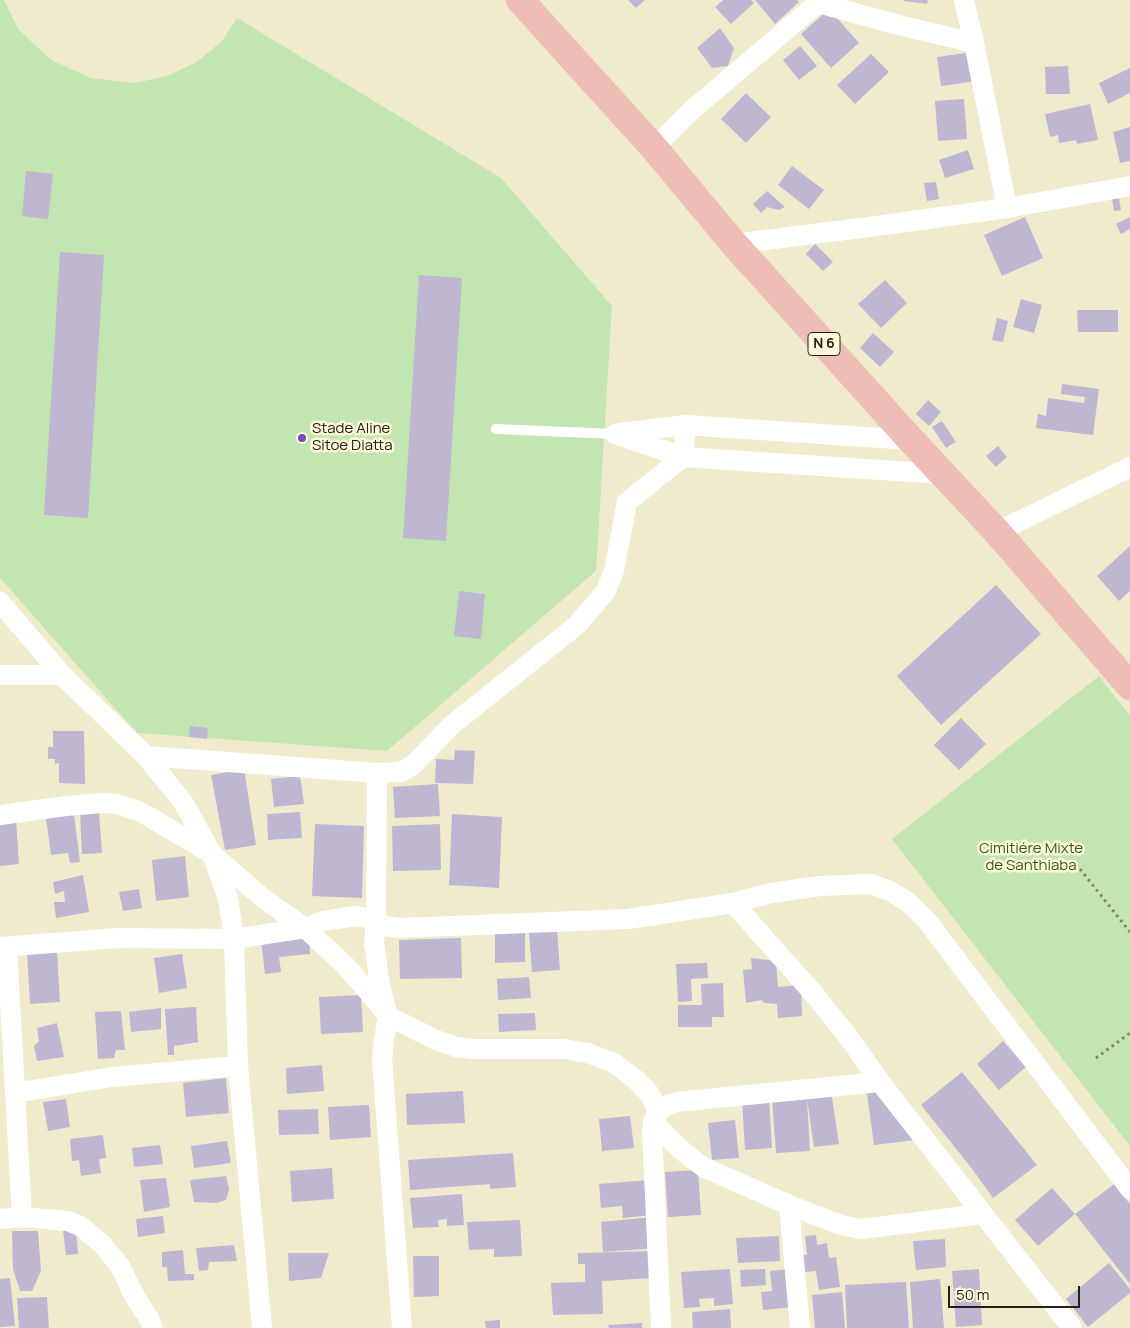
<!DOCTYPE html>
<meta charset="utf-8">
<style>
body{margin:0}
#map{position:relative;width:1130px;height:1328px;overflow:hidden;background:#f1ebcd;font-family:Manrope,sans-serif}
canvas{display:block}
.scale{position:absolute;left:948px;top:1286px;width:132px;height:22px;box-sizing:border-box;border:2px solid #232115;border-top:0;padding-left:6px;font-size:15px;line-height:18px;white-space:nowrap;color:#232115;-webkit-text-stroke:4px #fef9da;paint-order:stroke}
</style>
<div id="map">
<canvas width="1130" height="1328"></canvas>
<div class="scale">50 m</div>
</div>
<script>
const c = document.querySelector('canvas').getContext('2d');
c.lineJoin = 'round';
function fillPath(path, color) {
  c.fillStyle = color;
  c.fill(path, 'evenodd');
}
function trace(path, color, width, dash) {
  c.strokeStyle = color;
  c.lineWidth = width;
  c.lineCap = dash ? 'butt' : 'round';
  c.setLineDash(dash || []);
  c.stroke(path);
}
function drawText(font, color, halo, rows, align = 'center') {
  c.font = font + ' Manrope,sans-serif';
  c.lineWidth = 5;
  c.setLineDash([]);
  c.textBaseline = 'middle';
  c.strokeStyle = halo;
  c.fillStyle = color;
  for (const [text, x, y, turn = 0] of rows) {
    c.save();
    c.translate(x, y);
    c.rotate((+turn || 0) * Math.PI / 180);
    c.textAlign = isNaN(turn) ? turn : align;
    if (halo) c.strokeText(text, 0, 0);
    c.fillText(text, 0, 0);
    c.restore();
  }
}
fillPath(new Path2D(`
 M 0,0 L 4,0 L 18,29 L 51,60 L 91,78 L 135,83 L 167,76 L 197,62 L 222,41 L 237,18 L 501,178 L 612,306 L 596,571 L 387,751 L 137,733 L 0,578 Z
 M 1099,676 L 1130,716 L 1130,1146 L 892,839 Z`), '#c2e5b1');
fillPath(new Path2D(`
 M 628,0 L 645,0 L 636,8 Z
 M 723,0 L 751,0 L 754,3 L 731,24 L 715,7 Z
 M 755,0 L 797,0 L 799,2 L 775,24 Z
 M 904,0 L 928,0 L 927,4 L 904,1 Z
 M 829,9 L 859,43 L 831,68 L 801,34 Z
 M 720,28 L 734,48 L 728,66 L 712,68 L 697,48 Z
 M 800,46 L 817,66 L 799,80 L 783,60 Z
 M 973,52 L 977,81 L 941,86 L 937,57 Z
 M 871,54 L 889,72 L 855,104 L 837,85 Z
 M 1068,66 L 1070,94 L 1046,94 L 1045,67 Z
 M 1130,68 L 1130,93 L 1108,104 L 1099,83 Z
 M 746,93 L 771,117 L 746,143 L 721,119 Z
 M 964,99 L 967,139 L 938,141 L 935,101 Z
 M 1090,104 L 1098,140 L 1077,144 L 1076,140 L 1059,143 L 1058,135 L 1050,137 L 1045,114 Z
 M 1130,127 L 1130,161 L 1120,163 L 1113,132 Z
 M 968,150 L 974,169 L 945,178 L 939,160 Z
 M 792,166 L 824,190 L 809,209 L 778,185 Z
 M 26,171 L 53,174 L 48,219 L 22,216 Z
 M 936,182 L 939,199 L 927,201 L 924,183 Z
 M 767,191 L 785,207 L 779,210 L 767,207 L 761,213 L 753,204 Z
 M 1118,192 L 1121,210 L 1114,211 L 1111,193 Z
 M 1025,217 L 1043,258 L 1002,276 L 984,235 Z
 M 1130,217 L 1130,229 L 1121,234 L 1116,224 Z
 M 815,244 L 833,262 L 823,271 L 806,254 Z
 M 60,252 L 104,255 L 88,518 L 44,515 Z
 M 419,275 L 462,278 L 446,541 L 403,538 Z
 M 885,280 L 907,303 L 881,328 L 858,304 Z
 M 1021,299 L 1042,305 L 1034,333 L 1013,327 Z
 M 1077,310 L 1118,310 L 1118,332 L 1078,332 Z
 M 997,318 L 1008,321 L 1003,342 L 992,340 Z
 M 873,333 L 894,352 L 880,367 L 860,348 Z
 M 1062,384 L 1099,389 L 1093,435 L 1036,428 L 1038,414 L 1046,416 L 1048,398 L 1084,403 L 1085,397 L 1061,394 Z
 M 928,400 L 941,412 L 929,426 L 916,414 Z
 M 942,421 L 956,442 L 946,448 L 932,427 Z
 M 998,446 L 1007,457 L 996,467 L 986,456 Z
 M 1130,546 L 1130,591 L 1119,601 L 1097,576 Z
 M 996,585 L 1041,634 L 941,725 L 897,676 Z
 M 459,591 L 485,594 L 481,639 L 454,636 Z
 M 961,718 L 986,744 L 959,770 L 934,745 Z
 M 190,726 L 208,728 L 207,739 L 189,737 Z
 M 53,731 L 84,731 L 85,784 L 59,783 L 59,763 L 55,764 L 55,759 L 48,759 L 48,747 L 53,747 Z
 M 455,750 L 475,751 L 473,784 L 435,783 L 436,759 L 454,760 Z
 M 244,769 L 256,845 L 225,850 L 211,775 Z
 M 300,776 L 304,804 L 274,807 L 271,779 Z
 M 438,784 L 440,816 L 395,818 L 393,787 Z
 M 99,811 L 102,853 L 82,854 L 80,812 Z
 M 300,812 L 302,838 L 268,840 L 267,814 Z
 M 74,814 L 80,862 L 70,863 L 68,853 L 51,855 L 46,818 Z
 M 452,814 L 502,817 L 499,888 L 449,885 Z
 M 16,819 L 19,864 L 0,866 L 0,820 Z
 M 315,824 L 364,826 L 362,898 L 312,896 Z
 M 440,824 L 441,870 L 393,871 L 392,826 Z
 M 185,856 L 189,897 L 156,901 L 152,860 Z
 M 83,875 L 89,912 L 56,918 L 54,902 L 65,902 L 64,891 L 55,894 L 53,882 Z
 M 139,889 L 142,908 L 123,911 L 119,892 Z
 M 495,926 L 525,926 L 525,962 L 495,963 Z
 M 557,930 L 560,970 L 532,972 L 529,932 Z
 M 309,936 L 310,954 L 279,957 L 281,972 L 265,974 L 261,940 Z
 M 461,938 L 462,978 L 400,979 L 399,940 Z
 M 57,952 L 60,1002 L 30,1004 L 27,953 Z
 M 182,954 L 187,988 L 159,993 L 154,958 Z
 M 751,958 L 776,961 L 778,987 L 801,985 L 802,1016 L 778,1018 L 777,1004 L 765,1003 L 761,1000 L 746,1003 L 743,970 L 752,969 Z
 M 707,963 L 708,978 L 691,979 L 692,1001 L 678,1002 L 676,964 Z
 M 529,977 L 531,998 L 498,1000 L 497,979 Z
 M 723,983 L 724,1017 L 712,1017 L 712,1027 L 678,1027 L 678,1005 L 702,1005 L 701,984 Z
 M 361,995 L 363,1032 L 321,1034 L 319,997 Z
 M 196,1007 L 198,1042 L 174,1046 L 174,1055 L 168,1055 L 165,1009 Z
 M 161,1008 L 161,1029 L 131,1032 L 129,1012 Z
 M 121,1011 L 125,1050 L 116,1050 L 114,1058 L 98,1059 L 95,1012 Z
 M 535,1013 L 536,1030 L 499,1032 L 498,1014 Z
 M 57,1023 L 64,1057 L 37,1061 L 34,1046 L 39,1041 L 37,1028 Z
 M 1003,1041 L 1026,1067 L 999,1090 L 977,1064 Z
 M 322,1065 L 324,1091 L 287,1094 L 286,1068 Z
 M 962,1072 L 1037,1165 L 993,1198 L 973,1170 L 921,1105 Z
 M 226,1078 L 229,1113 L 186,1117 L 183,1083 Z
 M 866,1087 L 880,1088 L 915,1140 L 874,1145 Z
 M 463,1091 L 465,1123 L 407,1125 L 406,1094 Z
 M 831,1091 L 839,1144 L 814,1147 L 807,1099 L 810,1151 L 776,1153 L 772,1097 Z
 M 66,1099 L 70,1127 L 48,1131 L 43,1102 Z
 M 769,1099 L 772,1148 L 745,1150 L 742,1100 Z
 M 369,1105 L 371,1137 L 330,1140 L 328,1107 Z
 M 318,1109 L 319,1134 L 279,1135 L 278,1110 Z
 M 630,1116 L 634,1148 L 602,1151 L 599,1119 Z
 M 735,1120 L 739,1158 L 712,1160 L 708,1123 Z
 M 103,1135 L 106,1158 L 99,1159 L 101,1173 L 81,1176 L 79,1160 L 72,1161 L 70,1139 Z
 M 227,1141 L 231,1163 L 194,1168 L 191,1146 Z
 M 160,1145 L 163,1164 L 134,1167 L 132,1148 Z
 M 513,1153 L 516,1187 L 490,1189 L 490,1184 L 410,1190 L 408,1160 Z
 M 332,1168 L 334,1199 L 292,1202 L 290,1171 Z
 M 698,1170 L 701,1215 L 668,1217 L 665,1172 Z
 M 226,1176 L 229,1189 L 226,1200 L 216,1203 L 194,1202 L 190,1180 Z
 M 166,1178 L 170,1207 L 144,1212 L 140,1180 Z
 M 649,1180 L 653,1215 L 623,1218 L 622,1206 L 601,1208 L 599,1184 Z
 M 1114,1184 L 1130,1204 L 1130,1284 L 1075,1214 L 1038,1246 L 1015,1220 L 1052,1188 L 1075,1214 Z
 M 462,1194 L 464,1225 L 447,1226 L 447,1219 L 438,1220 L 439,1227 L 413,1228 L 410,1198 Z
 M 163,1216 L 165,1233 L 138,1237 L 136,1219 Z
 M 653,1217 L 656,1248 L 603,1252 L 601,1222 Z
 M 520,1220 L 522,1256 L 494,1257 L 494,1249 L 469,1250 L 467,1222 Z
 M 76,1228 L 78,1254 L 66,1255 L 63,1230 Z
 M 12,1231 L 38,1231 L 41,1271 L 32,1291 L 20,1291 L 13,1269 Z
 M 816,1235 L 817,1245 L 827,1243 L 829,1258 L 836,1257 L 840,1287 L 819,1290 L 816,1271 L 805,1272 L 803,1255 L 807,1255 L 805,1236 Z
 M 779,1236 L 780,1261 L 738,1263 L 736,1238 Z
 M 945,1239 L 946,1267 L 916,1270 L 913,1241 Z
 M 234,1245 L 237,1261 L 209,1262 L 208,1270 L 199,1271 L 196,1248 Z
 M 183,1250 L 185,1274 L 194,1274 L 194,1280 L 168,1281 L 167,1267 L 162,1267 L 162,1252 Z
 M 655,1251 L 656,1278 L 602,1281 L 603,1314 L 553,1315 L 551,1283 L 585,1282 L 585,1264 L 578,1264 L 578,1253 Z
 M 288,1253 L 329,1253 L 321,1278 L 289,1281 Z
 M 413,1256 L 439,1256 L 439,1296 L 414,1297 Z
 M 1109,1263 L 1130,1289 L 1130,1293 L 1088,1327 L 1066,1299 Z
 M 730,1269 L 733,1304 L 714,1306 L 714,1298 L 699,1299 L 700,1307 L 684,1308 L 681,1272 Z
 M 765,1269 L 766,1285 L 741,1287 L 740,1270 Z
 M 791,1269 L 794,1307 L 763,1310 L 761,1292 L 772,1291 L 770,1271 Z
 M 979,1269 L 982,1325 L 956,1327 L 952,1271 Z
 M 10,1278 L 15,1326 L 0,1327 L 0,1279 Z
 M 940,1279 L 944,1328 L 913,1328 L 910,1282 Z
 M 906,1282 L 909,1328 L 847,1328 L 845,1285 Z
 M 842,1292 L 845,1328 L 815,1328 L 812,1295 Z
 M 47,1297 L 49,1328 L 19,1328 L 17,1298 Z
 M 730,1309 L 731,1328 L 693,1328 L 692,1312 Z
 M 500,1320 L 500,1328 L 486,1328 L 485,1321 Z
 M 642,1323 L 642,1328 L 609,1328 L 608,1325 Z`), '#bfb6d2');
trace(new Path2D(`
 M 1076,864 L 1130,932
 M 1096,1058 L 1130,1033`), '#84806b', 3, [2.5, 4]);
trace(new Path2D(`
 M 496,429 L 615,434`), '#fff', 10);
trace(new Path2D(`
 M 815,0 L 818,3 L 903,26 L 974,43
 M 964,0 L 974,43 L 1007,208
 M 654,148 L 692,110 L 818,3
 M 734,244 L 869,227 L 1007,208 L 1130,186
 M 619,433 L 686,425 L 911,440
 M 615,434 L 683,457 L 942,474
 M 997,532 L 1130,467
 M 0,602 L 62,675 L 146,756 L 183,802 L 212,854 L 228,898 L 234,939 L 238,1066 L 262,1328
 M 0,675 L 62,675
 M 146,756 L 377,773 L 401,772 L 413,765 L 453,724 L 577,625 L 606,591 L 614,571 L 627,502 L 683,457 L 686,425
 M 377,773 L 376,920 L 374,943 L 380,986 L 388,1016 L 384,1040 L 382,1059 L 402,1328
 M 0,815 L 66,806 L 102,803 L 117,804 L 141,812 L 212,854 L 264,899 L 305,928 L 344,964 L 371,995 L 388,1016 L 436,1040 L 456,1047 L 473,1049 L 564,1049 L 588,1053 L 614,1063 L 635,1079 L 649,1093 L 658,1111
 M 733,903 L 814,994 L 850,1039 L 880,1082 L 1072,1328
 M 0,947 L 119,938 L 234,939 L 305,928 L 323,921 L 356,916 L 376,920 L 385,926 L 400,928 L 628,919 L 733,903 L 771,893 L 820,886 L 871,884 L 890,891 L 908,902 L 928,922 L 1130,1189
 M 7,947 L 22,1217
 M 15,1093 L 112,1077 L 238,1066
 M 653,1121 C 668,1138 685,1155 705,1168 L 789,1205 L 841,1225 L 861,1229 L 983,1214
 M 789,1205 L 800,1328
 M 0,1219 L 22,1217 L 68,1221 L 80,1226 L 102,1244 L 120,1266 L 134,1295 L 149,1319 L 153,1328
 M 661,1328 L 652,1131 C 653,1113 659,1108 676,1102 L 880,1082`), '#fff', 20);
trace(new Path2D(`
 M 520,0 L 654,148 L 734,244 L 911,440 L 997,532 L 1130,686`), '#eebdb5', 28);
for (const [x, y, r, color] of [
 [302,438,5,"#744ac3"]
]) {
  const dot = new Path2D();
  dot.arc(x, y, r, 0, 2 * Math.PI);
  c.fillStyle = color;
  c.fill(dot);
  trace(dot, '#fef9da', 2);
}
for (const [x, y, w] of [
 [824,344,32]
]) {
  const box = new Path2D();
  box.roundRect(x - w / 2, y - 11.5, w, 23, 4);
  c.fillStyle = '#fef9da';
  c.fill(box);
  trace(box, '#232115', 1);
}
drawText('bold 14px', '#232115', null, [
 ["N 6",824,344]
]);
drawText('15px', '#232115', '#fef9da', [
 ["Stade Aline",312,429],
 ["Sitoe Diatta",312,446]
], 'left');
drawText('15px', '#315917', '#fef9da', [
 ["Cimitiére Mixte",1031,849],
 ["de Santhiaba",1031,866]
]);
</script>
